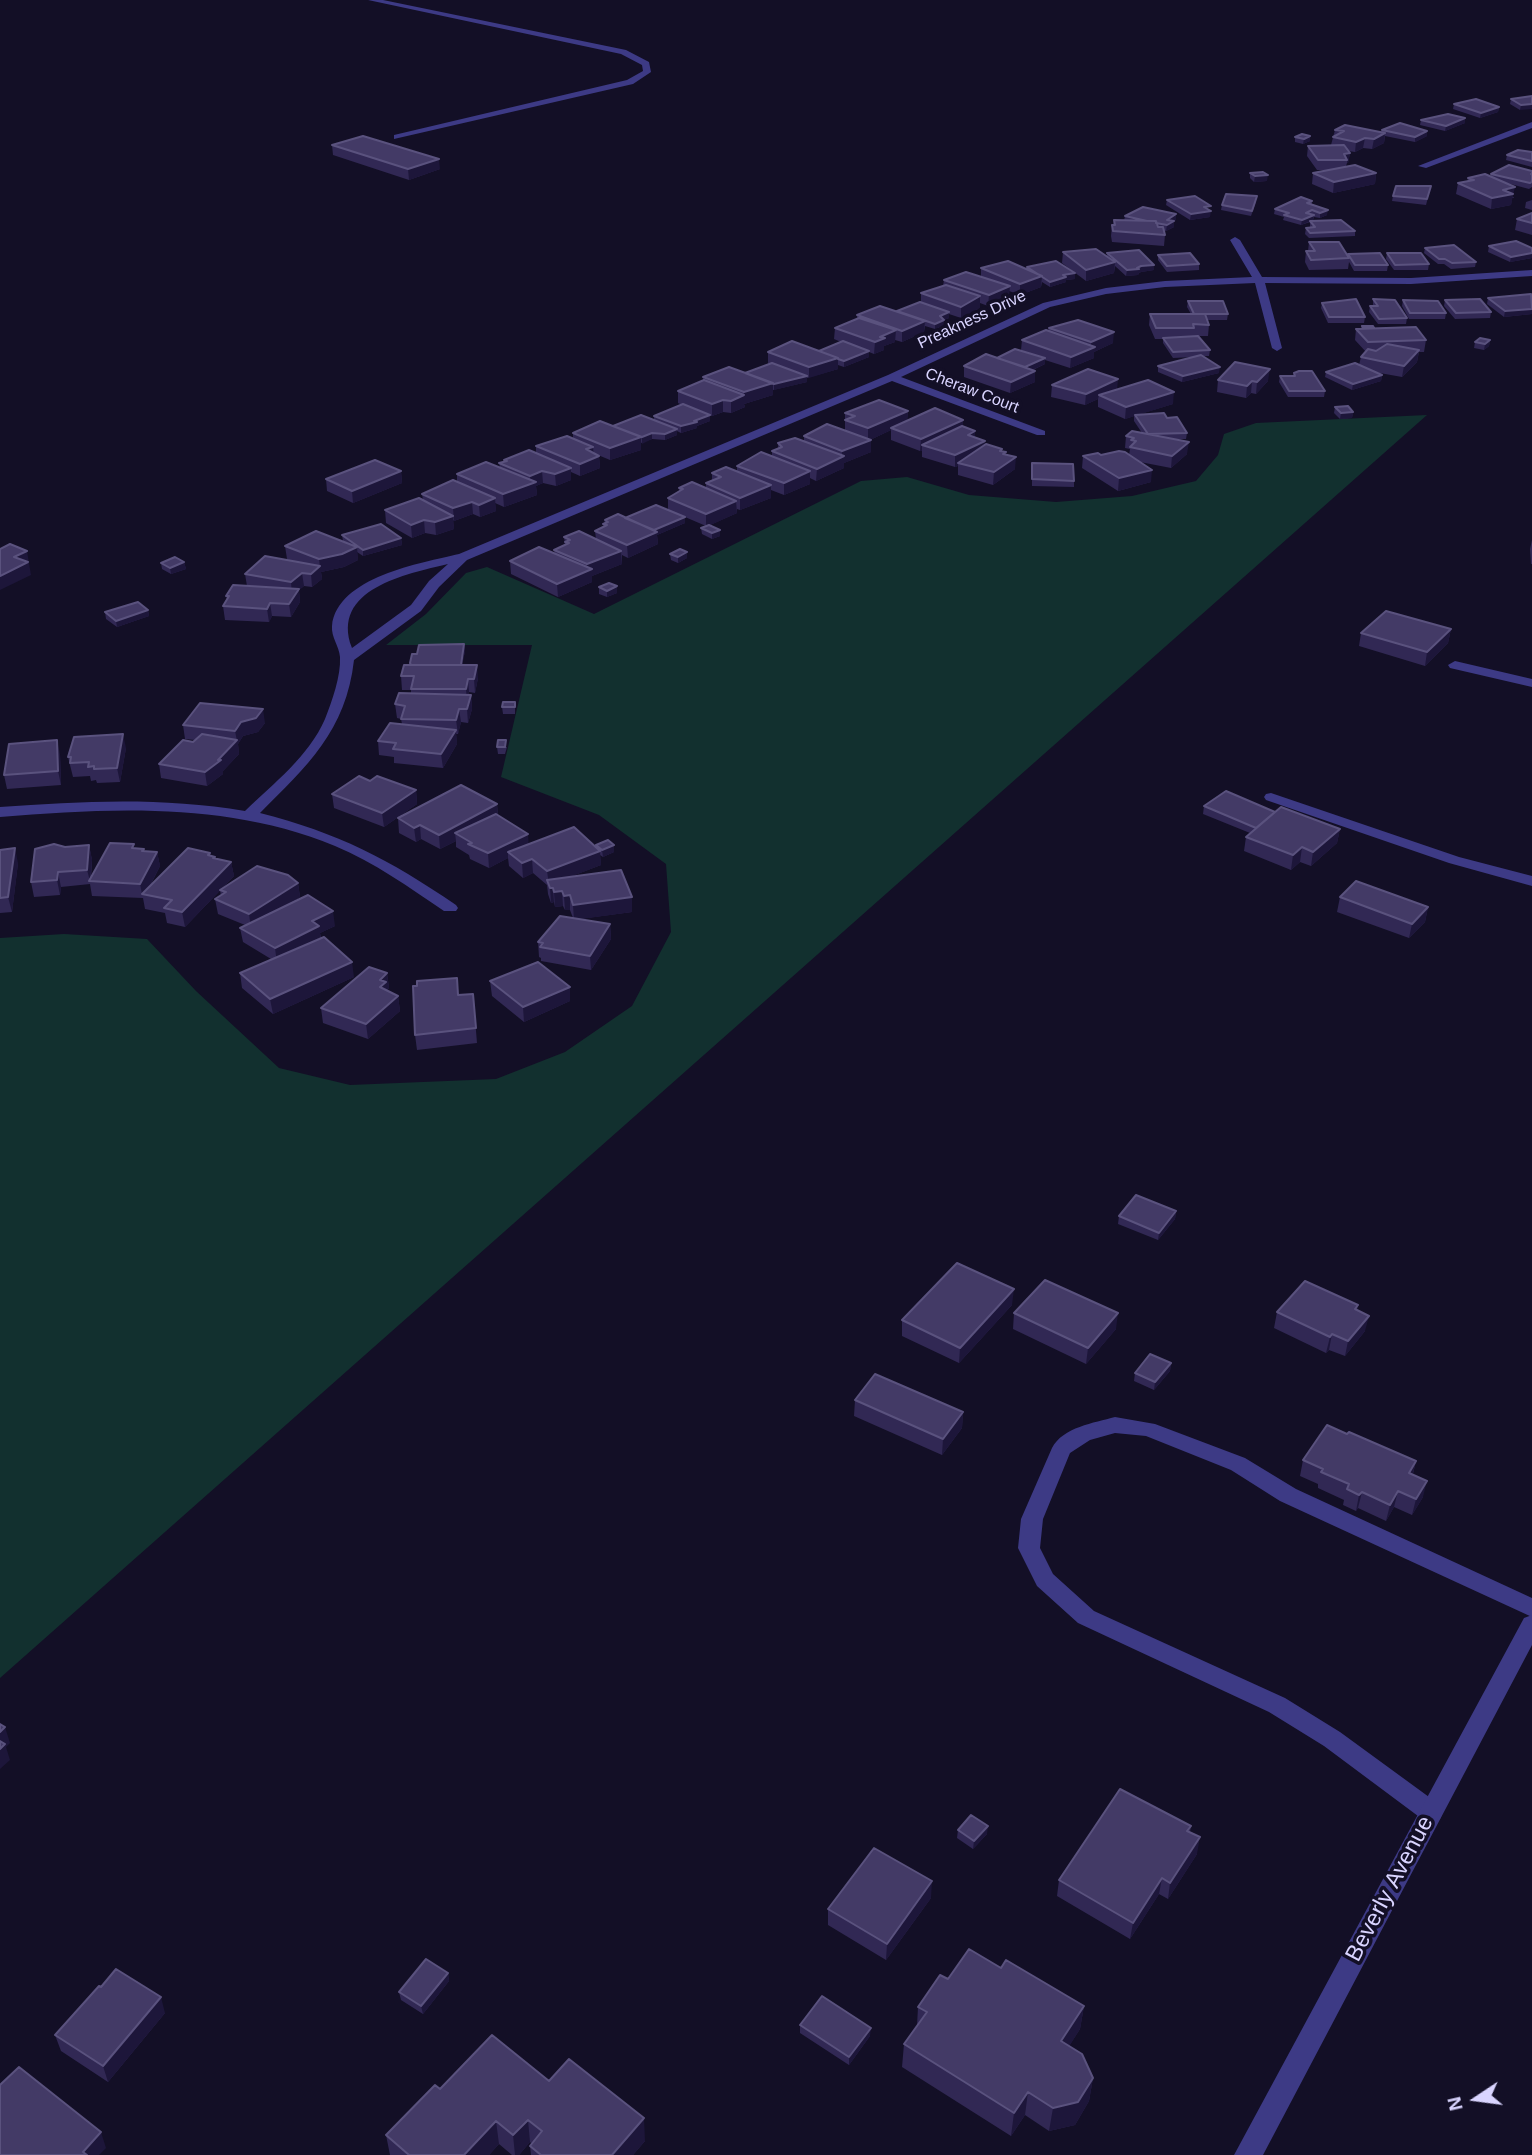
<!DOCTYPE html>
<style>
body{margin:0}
#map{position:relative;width:1532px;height:2155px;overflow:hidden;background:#130f26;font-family:Helvetica,sans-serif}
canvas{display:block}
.north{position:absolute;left:1441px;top:2064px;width:70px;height:70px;-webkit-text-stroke:5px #130f26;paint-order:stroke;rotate:257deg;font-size:19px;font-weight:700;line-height:28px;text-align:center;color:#d9d4ff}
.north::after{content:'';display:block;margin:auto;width:24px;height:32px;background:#d9d4ff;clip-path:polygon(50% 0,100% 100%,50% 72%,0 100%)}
</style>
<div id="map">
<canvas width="1532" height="2155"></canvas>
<div class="north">N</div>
</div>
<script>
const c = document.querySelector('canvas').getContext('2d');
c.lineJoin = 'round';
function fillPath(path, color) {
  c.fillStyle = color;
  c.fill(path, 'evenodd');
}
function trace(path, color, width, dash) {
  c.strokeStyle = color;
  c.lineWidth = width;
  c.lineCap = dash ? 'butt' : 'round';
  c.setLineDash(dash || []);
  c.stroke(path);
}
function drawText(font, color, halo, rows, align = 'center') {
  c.font = font + ' Helvetica,sans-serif';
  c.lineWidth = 7;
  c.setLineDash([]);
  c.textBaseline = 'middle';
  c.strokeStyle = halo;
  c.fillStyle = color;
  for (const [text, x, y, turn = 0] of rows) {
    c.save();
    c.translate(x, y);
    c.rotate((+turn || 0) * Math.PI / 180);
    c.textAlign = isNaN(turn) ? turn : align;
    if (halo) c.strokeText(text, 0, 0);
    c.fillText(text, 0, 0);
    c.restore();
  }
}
fillPath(new Path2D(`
 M 1427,415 L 0,1678 L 0,938 L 64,934 L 147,939 L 196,991 L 279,1068 L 350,1085 L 496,1079 L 565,1052 L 632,1006 L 671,932 L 666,864 L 599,815 L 501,777 L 532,645 L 386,645 L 426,614 L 466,573 L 487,567 L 594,614 L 861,481 L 907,477 L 969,495 L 1056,502 L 1132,496 L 1196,481 L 1218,455 L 1224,434 L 1256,423 Z`), '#12302f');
fillPath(new Path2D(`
 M 368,0 L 383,0 L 626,50 L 649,62 L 651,72 L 633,84 L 394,139 L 394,135 L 627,80 L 643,71 L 642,65 L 621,54 Z
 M 1455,661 L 1532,679 L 1532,687 L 1450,668 L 1448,665 Z
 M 1271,793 L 1459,857 L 1532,876 L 1532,886 L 1449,863 L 1266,800 L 1264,797 L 1266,794 Z
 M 1115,1417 L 1155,1424 L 1245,1458 L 1296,1489 L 1532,1598 L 1532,1617 L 1280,1501 L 1231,1470 L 1146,1436 L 1115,1433 L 1090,1440 L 1070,1453 L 1043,1519 L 1040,1548 L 1053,1574 L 1094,1611 L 1285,1698 L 1340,1732 L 1440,1805 L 1443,1812 L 1440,1819 L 1431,1822 L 1422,1819 L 1324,1746 L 1269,1712 L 1078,1623 L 1037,1586 L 1018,1548 L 1021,1519 L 1052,1448 C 1063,1427 1094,1423 1115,1417 Z`), '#3d3a85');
fillPath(new Path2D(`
 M 1532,122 L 1532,128 L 1426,168 L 1418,166 Z
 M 1235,237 L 1240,240 L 1262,277 L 1411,278 L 1532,270 L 1532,276 L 1411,284 L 1265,283 L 1282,348 L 1277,351 L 1272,348 L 1255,283 L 1165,287 L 1106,294 L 1050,307 L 901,377 L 1045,431 L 1045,435 L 1037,435 L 892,381 L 467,560 L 439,587 L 421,611 L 354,660 C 346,731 307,766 260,813 C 338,833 389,859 456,905 L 458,908 L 456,911 L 444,911 C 410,888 374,862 335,846 C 228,802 113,808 0,817 L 0,807 C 82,801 163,797 245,811 C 274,783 309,756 325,719 C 332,701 341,676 340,657 C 339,646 331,637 332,626 C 337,577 421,563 459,554 L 888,375 L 1043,303 L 1106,288 L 1165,281 L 1252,277 L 1230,240 ZM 448,564 L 429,581 L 411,605 L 352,648 C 330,589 406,574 448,564 Z
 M 1532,1615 L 1532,1645 L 1263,2155 L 1234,2155 L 1524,1618 Z`), '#3d3a85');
fillPath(new Path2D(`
 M 1532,96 L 1520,110 L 1510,104 L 1511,99 Z
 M 1454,104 L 1499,107 L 1498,112 L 1480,118 L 1453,109 Z
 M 1421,120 L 1465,123 L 1445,131 L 1420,125 Z
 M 1335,130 L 1381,132 L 1382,130 L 1427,136 L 1415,142 L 1385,136 L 1384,143 L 1372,149 L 1363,148 L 1355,152 L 1348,151 L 1350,153 L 1348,163 L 1347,163 L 1346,166 L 1376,173 L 1375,184 L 1333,193 L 1312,184 L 1313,173 L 1328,170 L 1317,170 L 1307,156 L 1308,146 L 1331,145 Z
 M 1302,134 L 1310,141 L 1303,144 L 1295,142 L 1295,137 Z
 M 332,145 L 440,169 L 409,180 L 333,155 Z
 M 1532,152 L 1532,167 L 1506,160 L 1507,155 Z
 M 1532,171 L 1532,187 L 1529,189 L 1503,182 L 1514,198 L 1512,198 L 1511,205 L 1491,209 L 1456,194 L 1458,183 L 1467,182 L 1468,178 L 1491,177 L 1491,174 Z
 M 1250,173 L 1267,181 L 1254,182 L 1250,178 Z
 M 1431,186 L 1426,205 L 1392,201 L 1393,196 Z
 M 1167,200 L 1210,211 L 1210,217 L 1190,220 L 1166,205 Z
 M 1532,200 L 1532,210 L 1525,208 L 1526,202 Z
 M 1312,201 L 1312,205 L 1327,215 L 1320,218 L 1314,217 L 1313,220 L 1311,221 L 1355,231 L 1355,236 L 1309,238 L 1305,234 L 1306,228 L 1310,228 L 1310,222 L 1301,225 L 1283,220 L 1284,217 L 1274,214 L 1275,209 Z
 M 1256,202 L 1251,216 L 1221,210 L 1222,205 Z
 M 1532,213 L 1532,235 L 1515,230 L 1517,219 Z
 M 1125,216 L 1176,220 L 1173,221 L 1174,227 L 1166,231 L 1164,230 L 1165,235 L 1164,246 L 1112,242 L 1111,236 L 1112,225 L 1113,225 L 1114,220 L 1124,221 Z
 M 1309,242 L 1347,255 L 1388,265 L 1387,271 L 1354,271 L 1349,262 L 1348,269 L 1309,270 L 1305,262 L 1306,251 L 1308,251 Z
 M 1489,246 L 1532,248 L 1532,258 L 1510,262 L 1488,252 Z
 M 1425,248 L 1476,262 L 1475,267 L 1451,269 L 1444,264 L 1438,264 L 1424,253 Z
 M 1063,252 L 1107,256 L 1107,253 L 1154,270 L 1141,272 L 1139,273 L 1138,275 L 1126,276 L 1115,266 L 1114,273 L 1086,281 L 1062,263 Z
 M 1387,253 L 1429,264 L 1428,270 L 1394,270 L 1386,259 Z
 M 1158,255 L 1199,264 L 1199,270 L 1167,272 L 1158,260 Z
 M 1027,267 L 1075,273 L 1075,279 L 1066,280 L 1066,282 L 1050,287 L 1042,282 L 1041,287 L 1020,295 L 1009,291 L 1009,297 L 988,306 L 980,303 L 980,308 L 961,318 L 949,314 L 949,318 L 944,320 L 943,326 L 935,329 L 925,326 L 924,332 L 902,342 L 895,340 L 895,342 L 884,346 L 884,350 L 874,354 L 869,352 L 869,357 L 844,367 L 838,365 L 838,369 L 807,378 L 807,382 L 773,390 L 773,395 L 744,404 L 745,407 L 731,413 L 723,412 L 712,416 L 710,415 L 710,421 L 697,426 L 697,428 L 681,433 L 677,431 L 677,435 L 665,440 L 652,439 L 641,443 L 641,450 L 610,460 L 598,455 L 599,456 L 600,468 L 580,476 L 571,472 L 571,480 L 556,486 L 543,483 L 536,486 L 537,495 L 504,507 L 495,503 L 496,511 L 480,517 L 473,514 L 454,521 L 453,520 L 454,529 L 436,535 L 425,533 L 412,538 L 386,523 L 385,510 L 423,500 L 422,494 L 457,482 L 457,474 L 500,467 L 499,463 L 505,461 L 504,460 L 536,453 L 536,446 L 573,438 L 573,433 L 654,420 L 654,416 L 682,405 L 678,403 L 678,391 L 703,381 L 703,377 L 745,373 L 769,364 L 768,363 L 768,352 L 819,351 L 841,342 L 834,339 L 835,328 L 857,319 L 857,315 L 897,312 L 921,303 L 921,293 L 943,286 L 944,280 L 981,277 L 981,268 L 1026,269 Z
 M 1532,294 L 1532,314 L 1504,317 L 1487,304 L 1488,298 Z
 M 1373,299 L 1407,318 L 1406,324 L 1378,324 L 1369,312 L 1370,306 L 1373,306 Z
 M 1403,300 L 1446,313 L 1445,319 L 1409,319 L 1402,306 Z
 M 1445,300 L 1491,312 L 1490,318 L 1455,319 L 1444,306 Z
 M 1188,301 L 1228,314 L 1227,320 L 1207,320 L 1209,325 L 1208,336 L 1198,336 L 1210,350 L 1209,356 L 1203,356 L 1219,373 L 1182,382 L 1158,372 L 1158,366 L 1194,357 L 1173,358 L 1163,343 L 1163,339 L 1155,339 L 1149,325 L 1150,314 L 1191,314 L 1187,307 Z
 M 1322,303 L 1365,317 L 1364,323 L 1328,323 L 1321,308 Z
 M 1362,326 L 1426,340 L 1424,352 L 1419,352 L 1417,362 L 1402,377 L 1374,372 L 1382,375 L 1381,381 L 1352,390 L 1325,377 L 1326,372 L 1359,365 L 1361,357 L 1366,352 L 1355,340 L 1356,329 L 1361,329 Z
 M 1049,328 L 1113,343 L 1094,352 L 1094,358 L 1070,368 L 1045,360 L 1045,364 L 1033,370 L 1035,382 L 1010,393 L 964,377 L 964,366 L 997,358 L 1021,350 L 1022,340 L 1048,331 Z
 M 1490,340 L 1489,346 L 1484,350 L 1474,348 L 1475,342 Z
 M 1294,373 L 1325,391 L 1324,397 L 1288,397 L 1279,382 L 1280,376 L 1293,376 Z
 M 1218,380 L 1268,381 L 1256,394 L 1251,393 L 1246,398 L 1217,392 Z
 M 1052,385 L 1117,389 L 1173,404 L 1140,414 L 1167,418 L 1187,433 L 1186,439 L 1175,439 L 1187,454 L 1171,468 L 1140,462 L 1151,482 L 1118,491 L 1082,468 L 1083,456 L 1129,455 L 1130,449 L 1125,448 L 1126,436 L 1142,433 L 1134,421 L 1134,416 L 1125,419 L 1098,407 L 1098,399 L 1085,405 L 1051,397 Z
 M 1335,407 L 1353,412 L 1352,418 L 1340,419 L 1334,413 Z
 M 908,411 L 907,421 L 963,420 L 963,427 L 985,445 L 1002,449 L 1002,451 L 1006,452 L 1006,455 L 1015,469 L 993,485 L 958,475 L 958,466 L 955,467 L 922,457 L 922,451 L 920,451 L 891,440 L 891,430 L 870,440 L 871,440 L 871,452 L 844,463 L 844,468 L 816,481 L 810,478 L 810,484 L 784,495 L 771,490 L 771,498 L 740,510 L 737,509 L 737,513 L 710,525 L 720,536 L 712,539 L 702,534 L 701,528 L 706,526 L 685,517 L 685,523 L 657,535 L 658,544 L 628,558 L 622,555 L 622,564 L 592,576 L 592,582 L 558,597 L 511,574 L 510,561 L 555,554 L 554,550 L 565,545 L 564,537 L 596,539 L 595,531 L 603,527 L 605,520 L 625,518 L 668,510 L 668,498 L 679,492 L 679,488 L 706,488 L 706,483 L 712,481 L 712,473 L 737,472 L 737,466 L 772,457 L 772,451 L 778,449 L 778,443 L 804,441 L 804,436 L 845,430 L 845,413 Z
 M 1032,463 L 1074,481 L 1074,487 L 1032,486 Z
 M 401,471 L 402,483 L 353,503 L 327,491 L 326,479 Z
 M 342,535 L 401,538 L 402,545 L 363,556 L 357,552 L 358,560 L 344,567 L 321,572 L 322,579 L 312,587 L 304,586 L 299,590 L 300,602 L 291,617 L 272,616 L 269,622 L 225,620 L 223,606 L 227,600 L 226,596 L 247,586 L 245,574 L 291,561 L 287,559 L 285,546 L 343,541 Z
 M 1532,540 L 1532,564 L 1531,564 L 1530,549 Z
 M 670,554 L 687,558 L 678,563 L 671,560 Z
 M 184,562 L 186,569 L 171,574 L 162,569 L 161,563 Z
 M 617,586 L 617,593 L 607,597 L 599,594 L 599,587 Z
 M 148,610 L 149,616 L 117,627 L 106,619 L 105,612 Z
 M 1451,629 L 1448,643 L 1425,666 L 1359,646 L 1361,633 Z
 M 464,644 L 465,651 L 462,665 L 478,678 L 475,693 L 469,692 L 468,695 L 471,695 L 472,709 L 468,723 L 461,722 L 458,734 L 456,734 L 457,744 L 443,768 L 394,763 L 394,757 L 379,755 L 378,741 L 402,724 L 401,719 L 397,718 L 395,704 L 411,694 L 411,690 L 402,690 L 401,676 L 417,654 Z
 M 515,702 L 515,714 L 503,714 L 502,707 Z
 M 265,723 L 258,732 L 243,736 L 238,744 L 239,754 L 223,771 L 223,774 L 207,786 L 161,778 L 159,764 L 195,740 L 185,739 L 183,725 Z
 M 497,747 L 507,747 L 505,754 L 498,754 Z
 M 126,748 L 120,782 L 97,783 L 96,780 L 91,781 L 90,776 L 73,777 L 68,757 Z
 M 60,754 L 61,785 L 7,789 L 4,775 Z
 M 416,790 L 417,804 L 384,827 L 334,808 L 332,794 Z
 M 497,804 L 498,815 L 529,844 L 596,847 L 596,845 L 614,852 L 603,857 L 600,855 L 601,865 L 572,876 L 632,912 L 579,919 L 610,924 L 611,939 L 591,970 L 541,961 L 541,958 L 539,957 L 538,942 L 573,918 L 570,910 L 565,910 L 563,906 L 555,907 L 554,902 L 551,903 L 548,894 L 547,885 L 533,873 L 523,878 L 509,866 L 508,858 L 489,868 L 470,859 L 469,855 L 456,847 L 456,841 L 440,849 L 421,839 L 416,842 L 399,833 L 398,818 Z
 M 1204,806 L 1275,812 L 1340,829 L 1337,843 L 1311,866 L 1300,862 L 1291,870 L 1244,851 L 1246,837 L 1250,833 L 1203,814 Z
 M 89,845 L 92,860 L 91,879 L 135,848 L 144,849 L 144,851 L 157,852 L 160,866 L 149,888 L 211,856 L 215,858 L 231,862 L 234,876 L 185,927 L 167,923 L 165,913 L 145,909 L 143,898 L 92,896 L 90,884 L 61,887 L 60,895 L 34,897 L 31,882 L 65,847 Z
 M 0,850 L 18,863 L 12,912 L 0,913 Z
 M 298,883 L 300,897 L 290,904 L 335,926 L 320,933 L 321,938 L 354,977 L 273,1014 L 242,988 L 240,973 L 271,959 L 243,942 L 240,928 L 245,925 L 218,914 L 215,899 L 221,896 L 220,890 Z
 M 1340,897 L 1428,907 L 1425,922 L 1409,938 L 1337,912 Z
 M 387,973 L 389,988 L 387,990 L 398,996 L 400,1011 L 368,1039 L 323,1023 L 321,1008 Z
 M 490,981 L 570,1001 L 524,1022 L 492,996 Z
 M 473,994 L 477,1043 L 417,1050 L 415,1035 L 459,995 Z
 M 1176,1211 L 1175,1219 L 1158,1240 L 1118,1224 L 1119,1216 Z
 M 1012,1305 L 959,1363 L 902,1336 L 902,1320 Z
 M 1358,1305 L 1357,1310 L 1365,1331 L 1345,1356 L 1329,1350 L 1326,1353 L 1274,1328 L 1277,1312 Z
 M 1014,1313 L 1116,1329 L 1086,1364 L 1013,1329 Z
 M 1171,1363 L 1170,1371 L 1154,1390 L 1134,1381 L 1135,1373 Z
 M 855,1400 L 963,1412 L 962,1428 L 942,1455 L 854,1416 Z
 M 1347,1434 L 1416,1461 L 1413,1474 L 1423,1497 L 1412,1515 L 1394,1507 L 1386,1521 L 1358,1508 L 1356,1511 L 1343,1505 L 1344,1500 L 1318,1488 L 1318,1484 L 1300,1476 L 1303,1460 Z
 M 1191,1826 L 1190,1832 L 1197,1854 L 1168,1899 L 1159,1894 L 1130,1939 L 1057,1896 L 1059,1880 Z
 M 958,1830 L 987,1834 L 973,1849 L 957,1838 Z
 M 931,1898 L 886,1960 L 828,1925 L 828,1909 Z
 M 1001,1968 L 1084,2006 L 1080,2029 L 1069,2046 L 1093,2078 L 1089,2101 L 1075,2125 L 1049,2131 L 1025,2115 L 1011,2136 L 902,2067 L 904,2044 L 917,2026 L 918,2007 L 948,1979 Z
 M 448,1973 L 449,1981 L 423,2014 L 401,2000 L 399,1992 Z
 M 165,2013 L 108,2082 L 61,2051 L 55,2035 Z
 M 800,2025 L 870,2036 L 849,2065 L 800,2033 Z
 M 549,2081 L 645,2141 L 633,2155 L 531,2155 L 530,2146 L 531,2143 L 530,2142 L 519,2155 L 512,2155 L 499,2144 L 489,2155 L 390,2155 L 386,2135 L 440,2089 Z`), '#312854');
fillPath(new Path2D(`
 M 1532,104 L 1532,109 L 1520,110 L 1521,105 Z
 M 1499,107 L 1498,112 L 1480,118 L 1481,113 Z
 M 1465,118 L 1465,123 L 1445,131 L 1446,126 Z
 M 1427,131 L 1427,136 L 1415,142 L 1415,137 Z
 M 1385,133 L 1384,143 L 1372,149 L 1374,139 Z
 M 1310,136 L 1310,141 L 1303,144 L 1304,139 Z
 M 1365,138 L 1363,148 L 1355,152 L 1356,142 Z
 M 1350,153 L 1348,163 L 1347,163 L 1347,160 L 1344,154 Z
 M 439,159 L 440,169 L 409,180 L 408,169 Z
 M 1376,173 L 1375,184 L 1333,193 L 1334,182 Z
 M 1268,175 L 1267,181 L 1254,182 L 1255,176 Z
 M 1515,187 L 1511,205 L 1491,209 L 1492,198 L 1503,190 Z
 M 1328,210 L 1327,215 L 1320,218 L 1320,213 Z
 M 1211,211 L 1210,217 L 1190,220 L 1191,214 Z
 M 1176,214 L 1176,220 L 1167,225 L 1167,220 Z
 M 1314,215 L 1313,220 L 1301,225 L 1302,220 Z
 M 1174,221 L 1174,227 L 1166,231 L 1167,225 Z
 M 1532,253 L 1532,258 L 1510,262 L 1511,257 Z
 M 1115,262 L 1114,273 L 1086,281 L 1086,270 Z
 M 1154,265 L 1154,270 L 1141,272 L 1139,273 L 1138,275 L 1126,276 L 1127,270 L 1141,266 Z
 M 1075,273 L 1075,279 L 1066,280 L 1066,282 L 1050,287 L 1050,282 L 1063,275 Z
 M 1042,276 L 1041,287 L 1020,295 L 1020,284 Z
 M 1010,286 L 1009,297 L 988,306 L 989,295 Z
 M 980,296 L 980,308 L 961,318 L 961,307 Z
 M 1532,309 L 1532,314 L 1504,317 L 1505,311 Z
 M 949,312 L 949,318 L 944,320 L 943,326 L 935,329 L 935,324 L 940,316 Z
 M 925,321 L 924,332 L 902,342 L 902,331 Z
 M 896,330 L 895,342 L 884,346 L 884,350 L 874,354 L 875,342 L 880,337 Z
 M 1114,332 L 1113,343 L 1094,352 L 1094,358 L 1070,368 L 1071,357 L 1091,348 L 1091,342 Z
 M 1490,340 L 1489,346 L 1484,350 L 1485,344 Z
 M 1419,350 L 1417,362 L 1402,377 L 1404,366 Z
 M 869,351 L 869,357 L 844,367 L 844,361 Z
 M 838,358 L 838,369 L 809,378 L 809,367 Z
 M 1045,358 L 1045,364 L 1021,375 L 1022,369 Z
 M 1220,367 L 1219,373 L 1182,382 L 1183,376 Z
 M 1270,369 L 1268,381 L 1256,394 L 1257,382 Z
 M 1035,371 L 1035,382 L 1010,393 L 1011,382 Z
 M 1382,375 L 1381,381 L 1352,390 L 1353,384 Z
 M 807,376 L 807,382 L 774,390 L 774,384 Z
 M 1118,379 L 1117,391 L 1099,395 L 1098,399 L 1085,405 L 1086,394 Z
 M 1252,381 L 1251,393 L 1246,398 L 1247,386 Z
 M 773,383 L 773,395 L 744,404 L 745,407 L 731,413 L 731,401 L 744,396 L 744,392 Z
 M 1174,392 L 1173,404 L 1125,419 L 1126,407 Z
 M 723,400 L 723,412 L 712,416 L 712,404 Z
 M 908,411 L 907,423 L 892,429 L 891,428 L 891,430 L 868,441 L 868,428 Z
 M 1353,412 L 1352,418 L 1340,419 L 1341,413 Z
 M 710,415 L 710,421 L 697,426 L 697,428 L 681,433 L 681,426 Z
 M 963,420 L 963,432 L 922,445 L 922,451 L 920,451 L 921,439 Z
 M 677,429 L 677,435 L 665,440 L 665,434 Z
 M 975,431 L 975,443 L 968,435 Z
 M 652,433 L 652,439 L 642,444 L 642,437 Z
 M 641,437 L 641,450 L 610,460 L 610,448 Z
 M 871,440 L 871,452 L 844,463 L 844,468 L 816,481 L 817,469 L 842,457 L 842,451 Z
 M 985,441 L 984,453 L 958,463 L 958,466 L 955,467 L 955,455 Z
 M 1189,442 L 1187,454 L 1171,468 L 1172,456 Z
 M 593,447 L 594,458 L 599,456 L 600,468 L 580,476 L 580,464 L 586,449 Z
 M 1016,457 L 1015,469 L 993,485 L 994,472 Z
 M 571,468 L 571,480 L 556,486 L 555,474 Z
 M 1152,470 L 1151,482 L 1118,491 L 1119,478 Z
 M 401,471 L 402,483 L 353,503 L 352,491 Z
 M 542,471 L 543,483 L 536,486 L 537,495 L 504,507 L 503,494 L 530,484 L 530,476 Z
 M 810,471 L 810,484 L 784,495 L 784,483 Z
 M 771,485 L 771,498 L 740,510 L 740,498 Z
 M 495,498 L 496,511 L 480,517 L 479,505 Z
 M 736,501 L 737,513 L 706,527 L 706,514 Z
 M 472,502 L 473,514 L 454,521 L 453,508 Z
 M 453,516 L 454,529 L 436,535 L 435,522 Z
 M 685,517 L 685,523 L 657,535 L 658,544 L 628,558 L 627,545 L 653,530 Z
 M 424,520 L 425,533 L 412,538 L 411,525 Z
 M 720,530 L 720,536 L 712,539 L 712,533 Z
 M 401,538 L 402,545 L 363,556 L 363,550 Z
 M 357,547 L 358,560 L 344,567 L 321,572 L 322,579 L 312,587 L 311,574 L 320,567 L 319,559 Z
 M 27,551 L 31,575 L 0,590 L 0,576 L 14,557 Z
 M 621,551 L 622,564 L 592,576 L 592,582 L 558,597 L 557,584 L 587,571 L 587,564 Z
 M 687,552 L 687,558 L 678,563 L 678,557 Z
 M 184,562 L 186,569 L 171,574 L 170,568 Z
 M 302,573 L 304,586 L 299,590 L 300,602 L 291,617 L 289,604 L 292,595 L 291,582 Z
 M 617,586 L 617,593 L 607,597 L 607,591 Z
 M 270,603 L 272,616 L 269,622 L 267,609 Z
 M 148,610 L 149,616 L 117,627 L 116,621 Z
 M 1451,629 L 1448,643 L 1425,666 L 1427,652 Z
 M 464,644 L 465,651 L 461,672 L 461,665 Z
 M 477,665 L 478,678 L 475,693 L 474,679 Z
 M 468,679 L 469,692 L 467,703 L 466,689 Z
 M 471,695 L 472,709 L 468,723 L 467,709 Z
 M 263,709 L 265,723 L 258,732 L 243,736 L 238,744 L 239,754 L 223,771 L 223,774 L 207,786 L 205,772 L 237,741 L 235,731 L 241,722 Z
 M 459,709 L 461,722 L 458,734 L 456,720 Z
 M 456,730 L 457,744 L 443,768 L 441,754 Z
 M 123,734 L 126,748 L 120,782 L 117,768 Z
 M 57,740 L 60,754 L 61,785 L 58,771 Z
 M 416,790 L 417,804 L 384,827 L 382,813 Z
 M 497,804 L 498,818 L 455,833 L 456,841 L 440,849 L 439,835 Z
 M 420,825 L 421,839 L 416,842 L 414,828 Z
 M 1340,829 L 1337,843 L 1311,866 L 1313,852 Z
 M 528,834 L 529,848 L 508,852 L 508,858 L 489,868 L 488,853 Z
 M 89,845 L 92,860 L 90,881 L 87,870 Z
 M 614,845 L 614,852 L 603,857 L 602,850 Z
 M 1302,847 L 1300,862 L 1291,870 L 1293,855 Z
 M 15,848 L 18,863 L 12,912 L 8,897 Z
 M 600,851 L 601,865 L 549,885 L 547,871 Z
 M 157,852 L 160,866 L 145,895 L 142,894 L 140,884 Z
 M 532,859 L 533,873 L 523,878 L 522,863 Z
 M 231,862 L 234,876 L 185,927 L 182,912 Z
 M 58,872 L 61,887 L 60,895 L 57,880 Z
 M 298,883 L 300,897 L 251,928 L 249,914 Z
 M 550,888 L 553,888 L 554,902 L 551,903 Z
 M 562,891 L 563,906 L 555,907 L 554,892 Z
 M 570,895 L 570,910 L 565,910 L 564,896 Z
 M 632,897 L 632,912 L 574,920 L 573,905 Z
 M 1428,907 L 1425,922 L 1409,938 L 1412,924 Z
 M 333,911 L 335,926 L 320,933 L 321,941 L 277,963 L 275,948 L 312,921 Z
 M 610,924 L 611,939 L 591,970 L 590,956 Z
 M 352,962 L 354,977 L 273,1014 L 270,999 Z
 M 387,973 L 389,988 L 387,990 L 382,1002 L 380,980 Z
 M 570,987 L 570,1001 L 524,1022 L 523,1007 Z
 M 398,996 L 400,1011 L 368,1039 L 366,1024 Z
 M 1176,1211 L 1175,1219 L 1158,1240 L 1159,1233 Z
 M 1014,1289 L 1012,1305 L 959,1363 L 960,1348 Z
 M 1118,1313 L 1116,1329 L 1086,1364 L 1088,1348 Z
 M 1369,1316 L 1365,1331 L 1345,1356 L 1348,1341 Z
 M 1332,1334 L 1329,1350 L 1326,1353 L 1330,1337 Z
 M 1171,1363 L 1170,1371 L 1154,1390 L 1155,1382 Z
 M 963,1412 L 962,1428 L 942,1455 L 943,1439 Z
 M 1416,1461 L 1412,1477 L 1409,1473 Z
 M 1427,1481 L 1423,1497 L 1412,1515 L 1416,1499 Z
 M 1398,1491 L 1394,1507 L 1386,1521 L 1390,1505 Z
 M 1362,1492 L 1358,1508 L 1356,1511 L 1359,1495 Z
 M 5,1727 L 10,1743 L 6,1747 L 10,1760 L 0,1769 L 0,1732 Z
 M 988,1826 L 987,1834 L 973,1849 L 974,1841 Z
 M 1200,1837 L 1197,1854 L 1168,1899 L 1170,1883 Z
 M 1162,1878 L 1159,1894 L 1130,1939 L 1133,1923 Z
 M 932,1881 L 931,1898 L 886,1960 L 887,1944 Z
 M 448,1973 L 449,1981 L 423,2014 L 421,2006 Z
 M 161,1997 L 165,2013 L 108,2082 L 103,2066 Z
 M 1084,2006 L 1080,2029 L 1058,2064 L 1061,2041 Z
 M 871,2028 L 870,2036 L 849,2065 L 849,2057 Z
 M 1093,2078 L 1089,2101 L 1075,2125 L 1049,2131 L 1053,2108 Z
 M 1028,2092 L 1025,2115 L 1011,2136 L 1014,2113 Z
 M 644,2118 L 645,2141 L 633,2155 L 612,2155 Z
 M 528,2120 L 530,2142 L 519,2155 L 515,2155 L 513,2135 Z
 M 496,2121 L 499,2144 L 489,2155 L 464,2155 Z
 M 101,2132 L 106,2148 L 99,2155 L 84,2155 L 83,2152 Z`), '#1d163a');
const building = new Path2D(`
 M 1532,96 L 1532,104 L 1521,105 L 1511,99 Z
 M 1476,99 L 1499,107 L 1481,113 L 1454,104 Z
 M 1448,114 L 1465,118 L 1446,126 L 1421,120 Z
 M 1400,123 L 1427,131 L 1415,137 L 1382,130 Z
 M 1345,125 L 1385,133 L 1374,139 L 1365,138 L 1356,142 L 1333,137 L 1344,131 L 1335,130 Z
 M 1302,134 L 1310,136 L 1304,139 L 1295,137 Z
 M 363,136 L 439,159 L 408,169 L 332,145 Z
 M 1344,145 L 1350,153 L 1344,154 L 1347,160 L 1318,160 L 1308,146 Z
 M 1518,150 L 1532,152 L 1532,161 L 1507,155 Z
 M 1355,165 L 1376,173 L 1334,182 L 1313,173 Z
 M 1509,165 L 1532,171 L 1532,174 L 1531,174 L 1532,175 L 1532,182 L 1530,183 L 1491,174 Z
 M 1263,172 L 1268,175 L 1255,176 L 1250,173 Z
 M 1485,174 L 1515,187 L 1503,190 L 1513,194 L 1492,198 L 1458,183 L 1474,180 L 1468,178 Z
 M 1396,186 L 1431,186 L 1427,199 L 1393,196 Z
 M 1226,194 L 1257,196 L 1252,211 L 1222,205 Z
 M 1195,196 L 1211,206 L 1204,207 L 1211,211 L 1191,214 L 1167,200 Z
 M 1301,197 L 1312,201 L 1307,203 L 1328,210 L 1320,213 L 1312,210 L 1306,213 L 1314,215 L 1302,220 L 1284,215 L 1289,213 L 1275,209 Z
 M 1143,207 L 1176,214 L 1167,220 L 1174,221 L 1167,225 L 1156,223 L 1156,221 L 1147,221 L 1125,216 Z
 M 1532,213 L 1532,223 L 1517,219 Z
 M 1114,220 L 1156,221 L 1158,227 L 1163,227 L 1165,235 L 1113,231 L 1112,225 L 1115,225 Z
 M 1341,220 L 1355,231 L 1310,233 L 1306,228 L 1315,227 L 1310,221 Z
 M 1516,241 L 1532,248 L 1532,253 L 1511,257 L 1489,246 Z
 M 1309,242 L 1339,242 L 1349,258 L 1311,260 L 1306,251 L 1315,251 Z
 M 1454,245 L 1476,262 L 1452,263 L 1445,259 L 1439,259 L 1425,248 Z
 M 1096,249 L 1115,262 L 1086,270 L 1063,252 Z
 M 1139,250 L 1154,265 L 1141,266 L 1137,268 L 1139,269 L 1127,270 L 1107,253 Z
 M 1190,253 L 1199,264 L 1167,266 L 1158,255 Z
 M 1380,253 L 1388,265 L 1355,265 L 1348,254 Z
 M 1387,253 L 1421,253 L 1429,264 L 1395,265 Z
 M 1008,261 L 1042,276 L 1020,284 L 981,268 Z
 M 1056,261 L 1075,273 L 1063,275 L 1066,277 L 1050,282 L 1027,267 Z
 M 966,272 L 1010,286 L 989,295 L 944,280 Z
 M 946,285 L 980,296 L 961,307 L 921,293 Z
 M 1531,294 L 1532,309 L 1505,311 L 1488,298 Z
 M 1356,299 L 1365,317 L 1329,317 L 1322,303 Z
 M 1373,299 L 1395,300 L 1407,318 L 1379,319 L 1370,306 L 1378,306 Z
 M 1480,299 L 1491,312 L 1456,313 L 1445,300 Z
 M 1403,300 L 1438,301 L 1446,313 L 1410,313 Z
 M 1188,301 L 1223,301 L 1228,314 L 1194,314 Z
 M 920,302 L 949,312 L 940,316 L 944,320 L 935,324 L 897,311 Z
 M 880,306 L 925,321 L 902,331 L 857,315 Z
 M 1150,314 L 1205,314 L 1209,325 L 1193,324 L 1194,328 L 1156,328 Z
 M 859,318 L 896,330 L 880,337 L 885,338 L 875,342 L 835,328 Z
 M 1078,320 L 1114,332 L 1091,342 L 1049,328 Z
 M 1362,326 L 1373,326 L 1374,328 L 1363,328 Z
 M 1416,327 L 1426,340 L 1368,342 L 1356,329 Z
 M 1046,330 L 1095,347 L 1071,357 L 1022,340 Z
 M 1198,336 L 1210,350 L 1173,352 L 1163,338 Z
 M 1480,338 L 1490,340 L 1485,344 L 1475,342 Z
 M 792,341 L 838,358 L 809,367 L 768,352 Z
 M 843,341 L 869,351 L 844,361 L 838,359 L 838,358 L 819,351 Z
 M 1387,344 L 1419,350 L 1404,366 L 1361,357 L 1368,349 L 1376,351 Z
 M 1015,349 L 1045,358 L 1025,367 L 997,358 Z
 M 986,354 L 1035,371 L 1011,382 L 964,366 Z
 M 1201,355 L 1220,367 L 1183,376 L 1158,366 Z
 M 1235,362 L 1270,369 L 1257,382 L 1252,381 L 1247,386 L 1218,380 Z
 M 772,363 L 807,376 L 774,384 L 745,373 Z
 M 1355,363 L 1382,375 L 1353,384 L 1326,372 Z
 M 729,367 L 773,383 L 744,392 L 703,377 Z
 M 1088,369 L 1118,379 L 1086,394 L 1052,385 Z
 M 1299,371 L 1312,371 L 1325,391 L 1289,391 L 1280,376 L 1295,376 L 1294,373 Z
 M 704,380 L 744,395 L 731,401 L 723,400 L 712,404 L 678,391 Z
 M 1148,380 L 1174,392 L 1126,407 L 1099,395 Z
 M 879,400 L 908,411 L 868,428 L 845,420 L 855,416 L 845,413 Z
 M 683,404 L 710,415 L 694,421 L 697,422 L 681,426 L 654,416 Z
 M 1348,406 L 1353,412 L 1341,413 L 1335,407 Z
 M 935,408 L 963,420 L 921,439 L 891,428 Z
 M 1164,413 L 1167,418 L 1177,417 L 1187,433 L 1148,434 L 1135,415 Z
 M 641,415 L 677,429 L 665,434 L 652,433 L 642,437 L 613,426 Z
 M 600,421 L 641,437 L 610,448 L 573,433 Z
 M 827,424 L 871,440 L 842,451 L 804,436 Z
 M 962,426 L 975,431 L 968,435 L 985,441 L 955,455 L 922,445 Z
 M 1132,431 L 1189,442 L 1172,456 L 1130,447 L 1136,441 L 1131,440 L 1134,438 L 1126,436 Z
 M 567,436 L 593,447 L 586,449 L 599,456 L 580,464 L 536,446 Z
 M 795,438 L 844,456 L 817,469 L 772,451 L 782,447 L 778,443 Z
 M 986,444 L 1002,449 L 1000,451 L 1006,452 L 1003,454 L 1016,457 L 994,472 L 958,463 Z
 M 529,450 L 571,468 L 555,474 L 542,471 L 530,476 L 499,463 L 507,461 L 504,460 Z
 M 1119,451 L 1125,452 L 1152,470 L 1119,478 L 1083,456 L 1098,453 L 1101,455 Z
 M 761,452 L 810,471 L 784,483 L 737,466 Z
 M 375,460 L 401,471 L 352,491 L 326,479 Z
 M 486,462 L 536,482 L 503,494 L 457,474 Z
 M 1032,463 L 1073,464 L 1074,481 L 1032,479 Z
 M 726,467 L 771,485 L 740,498 L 706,483 L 721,477 L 712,473 Z
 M 453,480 L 495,498 L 479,505 L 472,502 L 453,508 L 422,494 Z
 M 692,482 L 736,501 L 706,514 L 668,498 L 683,489 L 679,488 Z
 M 419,498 L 453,516 L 435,522 L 424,520 L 411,525 L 385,510 Z
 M 656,505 L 685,517 L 654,530 L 625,518 Z
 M 618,514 L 657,532 L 627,545 L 595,531 L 607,525 L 603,524 L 608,522 L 605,520 Z
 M 381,524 L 401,538 L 363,550 L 342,535 Z
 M 709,525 L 720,530 L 712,533 L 701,528 Z
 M 316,531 L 357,547 L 342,554 L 319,559 L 285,546 Z
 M 579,531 L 621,551 L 587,564 L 554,550 L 569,543 L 565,542 L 570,540 L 564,537 Z
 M 10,544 L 27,551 L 14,557 L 28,562 L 0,576 L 0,549 Z
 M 539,547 L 592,569 L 557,584 L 510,561 Z
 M 680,549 L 687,552 L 678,557 L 670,554 Z
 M 265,556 L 320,566 L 311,574 L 302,573 L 291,582 L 245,574 Z
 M 175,557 L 184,562 L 170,568 L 161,563 Z
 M 609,583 L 617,586 L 607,591 L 599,587 Z
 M 233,585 L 299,589 L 289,604 L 270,603 L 267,609 L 223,606 L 229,596 L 226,596 Z
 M 138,602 L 148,610 L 116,621 L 105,612 Z
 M 1386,611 L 1451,629 L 1427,652 L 1361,633 Z
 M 464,644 L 461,665 L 411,665 L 410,663 L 412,654 L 417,654 L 419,645 Z
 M 404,665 L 477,665 L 474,679 L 468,679 L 466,689 L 411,689 L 414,676 L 401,676 Z
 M 399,693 L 471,695 L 467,709 L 459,709 L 456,720 L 401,719 L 405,706 L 395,704 Z
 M 503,702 L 515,702 L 515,707 L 502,707 Z
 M 200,703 L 263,709 L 256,718 L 241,722 L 235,731 L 183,725 Z
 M 390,723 L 456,730 L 441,754 L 393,749 L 396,743 L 378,741 Z
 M 123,734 L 117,768 L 94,769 L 94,766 L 88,767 L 89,762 L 70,763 L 71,757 L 68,757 L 74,737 Z
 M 202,734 L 237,740 L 218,760 L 221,760 L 205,772 L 159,764 L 183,740 L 193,742 Z
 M 57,740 L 58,771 L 4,775 L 9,744 Z
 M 498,740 L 506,740 L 505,747 L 497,747 Z
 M 359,776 L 370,781 L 377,776 L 416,790 L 382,813 L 332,794 Z
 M 461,785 L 497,804 L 439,835 L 420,825 L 414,828 L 398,818 Z
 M 1226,791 L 1275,812 L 1256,828 L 1204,806 Z
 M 1281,807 L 1340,829 L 1313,852 L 1302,847 L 1293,855 L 1246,837 Z
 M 496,814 L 528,834 L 488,853 L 468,844 L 472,843 L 455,833 Z
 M 574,827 L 600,851 L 547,871 L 532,859 L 522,863 L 508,852 Z
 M 608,840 L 614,845 L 602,850 L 596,845 Z
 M 110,843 L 134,844 L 132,848 L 144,849 L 142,851 L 157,852 L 140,884 L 89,881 Z
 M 54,844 L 65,847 L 89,845 L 87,870 L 58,872 L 57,880 L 31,882 L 35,849 Z
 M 15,848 L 8,897 L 0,898 L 0,850 Z
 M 188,848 L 210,853 L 208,855 L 215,857 L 213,858 L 231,862 L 182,912 L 164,908 L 172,900 L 142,894 Z
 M 257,866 L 288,875 L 298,883 L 249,914 L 215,899 L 226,892 L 220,890 Z
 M 621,870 L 632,897 L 573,905 L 570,895 L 564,896 L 562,891 L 554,892 L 553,888 L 550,888 L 547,880 Z
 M 1356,881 L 1428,907 L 1412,924 L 1340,897 Z
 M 308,895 L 333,911 L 312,921 L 319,926 L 275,948 L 240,928 Z
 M 560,916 L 610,924 L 590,956 L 540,947 L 543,943 L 538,942 Z
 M 324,937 L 352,962 L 270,999 L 240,973 Z
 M 538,962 L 570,987 L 523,1007 L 490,981 Z
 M 369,967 L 387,973 L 380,980 L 386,982 L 380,987 L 398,996 L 366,1024 L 321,1008 Z
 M 457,978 L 458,995 L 473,994 L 476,1028 L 415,1035 L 413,986 L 417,986 L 417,981 Z
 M 1136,1195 L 1176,1211 L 1159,1233 L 1119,1216 Z
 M 957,1263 L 1014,1289 L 960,1348 L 902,1320 Z
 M 1045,1280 L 1118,1313 L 1088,1348 L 1014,1313 Z
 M 1305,1281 L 1358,1305 L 1355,1309 L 1369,1316 L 1348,1341 L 1332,1334 L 1330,1337 L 1277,1312 Z
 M 1150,1354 L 1171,1363 L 1155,1382 L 1135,1373 Z
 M 875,1374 L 963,1412 L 943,1439 L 855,1400 Z
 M 1327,1425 L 1347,1434 L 1349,1432 L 1416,1461 L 1409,1473 L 1427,1481 L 1416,1499 L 1398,1491 L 1390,1505 L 1362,1492 L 1359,1495 L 1347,1489 L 1349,1484 L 1321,1472 L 1323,1469 L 1303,1460 Z
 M 0,1724 L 5,1727 L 0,1732 Z
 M 0,1741 L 5,1744 L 0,1749 Z
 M 1120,1789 L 1191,1826 L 1187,1831 L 1200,1837 L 1170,1883 L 1162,1878 L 1133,1923 L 1059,1880 Z
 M 971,1815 L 988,1826 L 974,1841 L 958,1830 Z
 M 874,1848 L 932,1881 L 887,1944 L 828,1909 Z
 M 969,1949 L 1001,1968 L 1006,1960 L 1084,2006 L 1061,2041 L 1082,2054 L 1093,2078 L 1078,2102 L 1053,2108 L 1028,2092 L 1014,2113 L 904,2044 L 927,2012 L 918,2007 L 940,1975 L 948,1979 Z
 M 426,1959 L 448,1973 L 421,2006 L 399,1992 Z
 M 116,1969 L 161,1997 L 103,2066 L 55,2035 L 99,1986 L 101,1987 Z
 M 822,1996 L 871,2028 L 849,2057 L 800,2025 Z
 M 492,2035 L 549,2081 L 569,2059 L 644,2118 L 612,2155 L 541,2155 L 530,2146 L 542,2131 L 528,2120 L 513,2135 L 496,2121 L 464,2155 L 409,2155 L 386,2135 L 435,2085 L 440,2089 Z
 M 19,2067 L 101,2132 L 83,2152 L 87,2155 L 0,2155 L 0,2085 Z`);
fillPath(building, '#433a66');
trace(building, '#5a527e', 2);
drawText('16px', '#d9d4ff', '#130f26', [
 ["Preakness Drive",972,320,-25],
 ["Cheraw Court",972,391,21]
]);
drawText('23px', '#d9d4ff', '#130f26', [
 ["Beverly Avenue",1390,1889,-62]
]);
</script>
